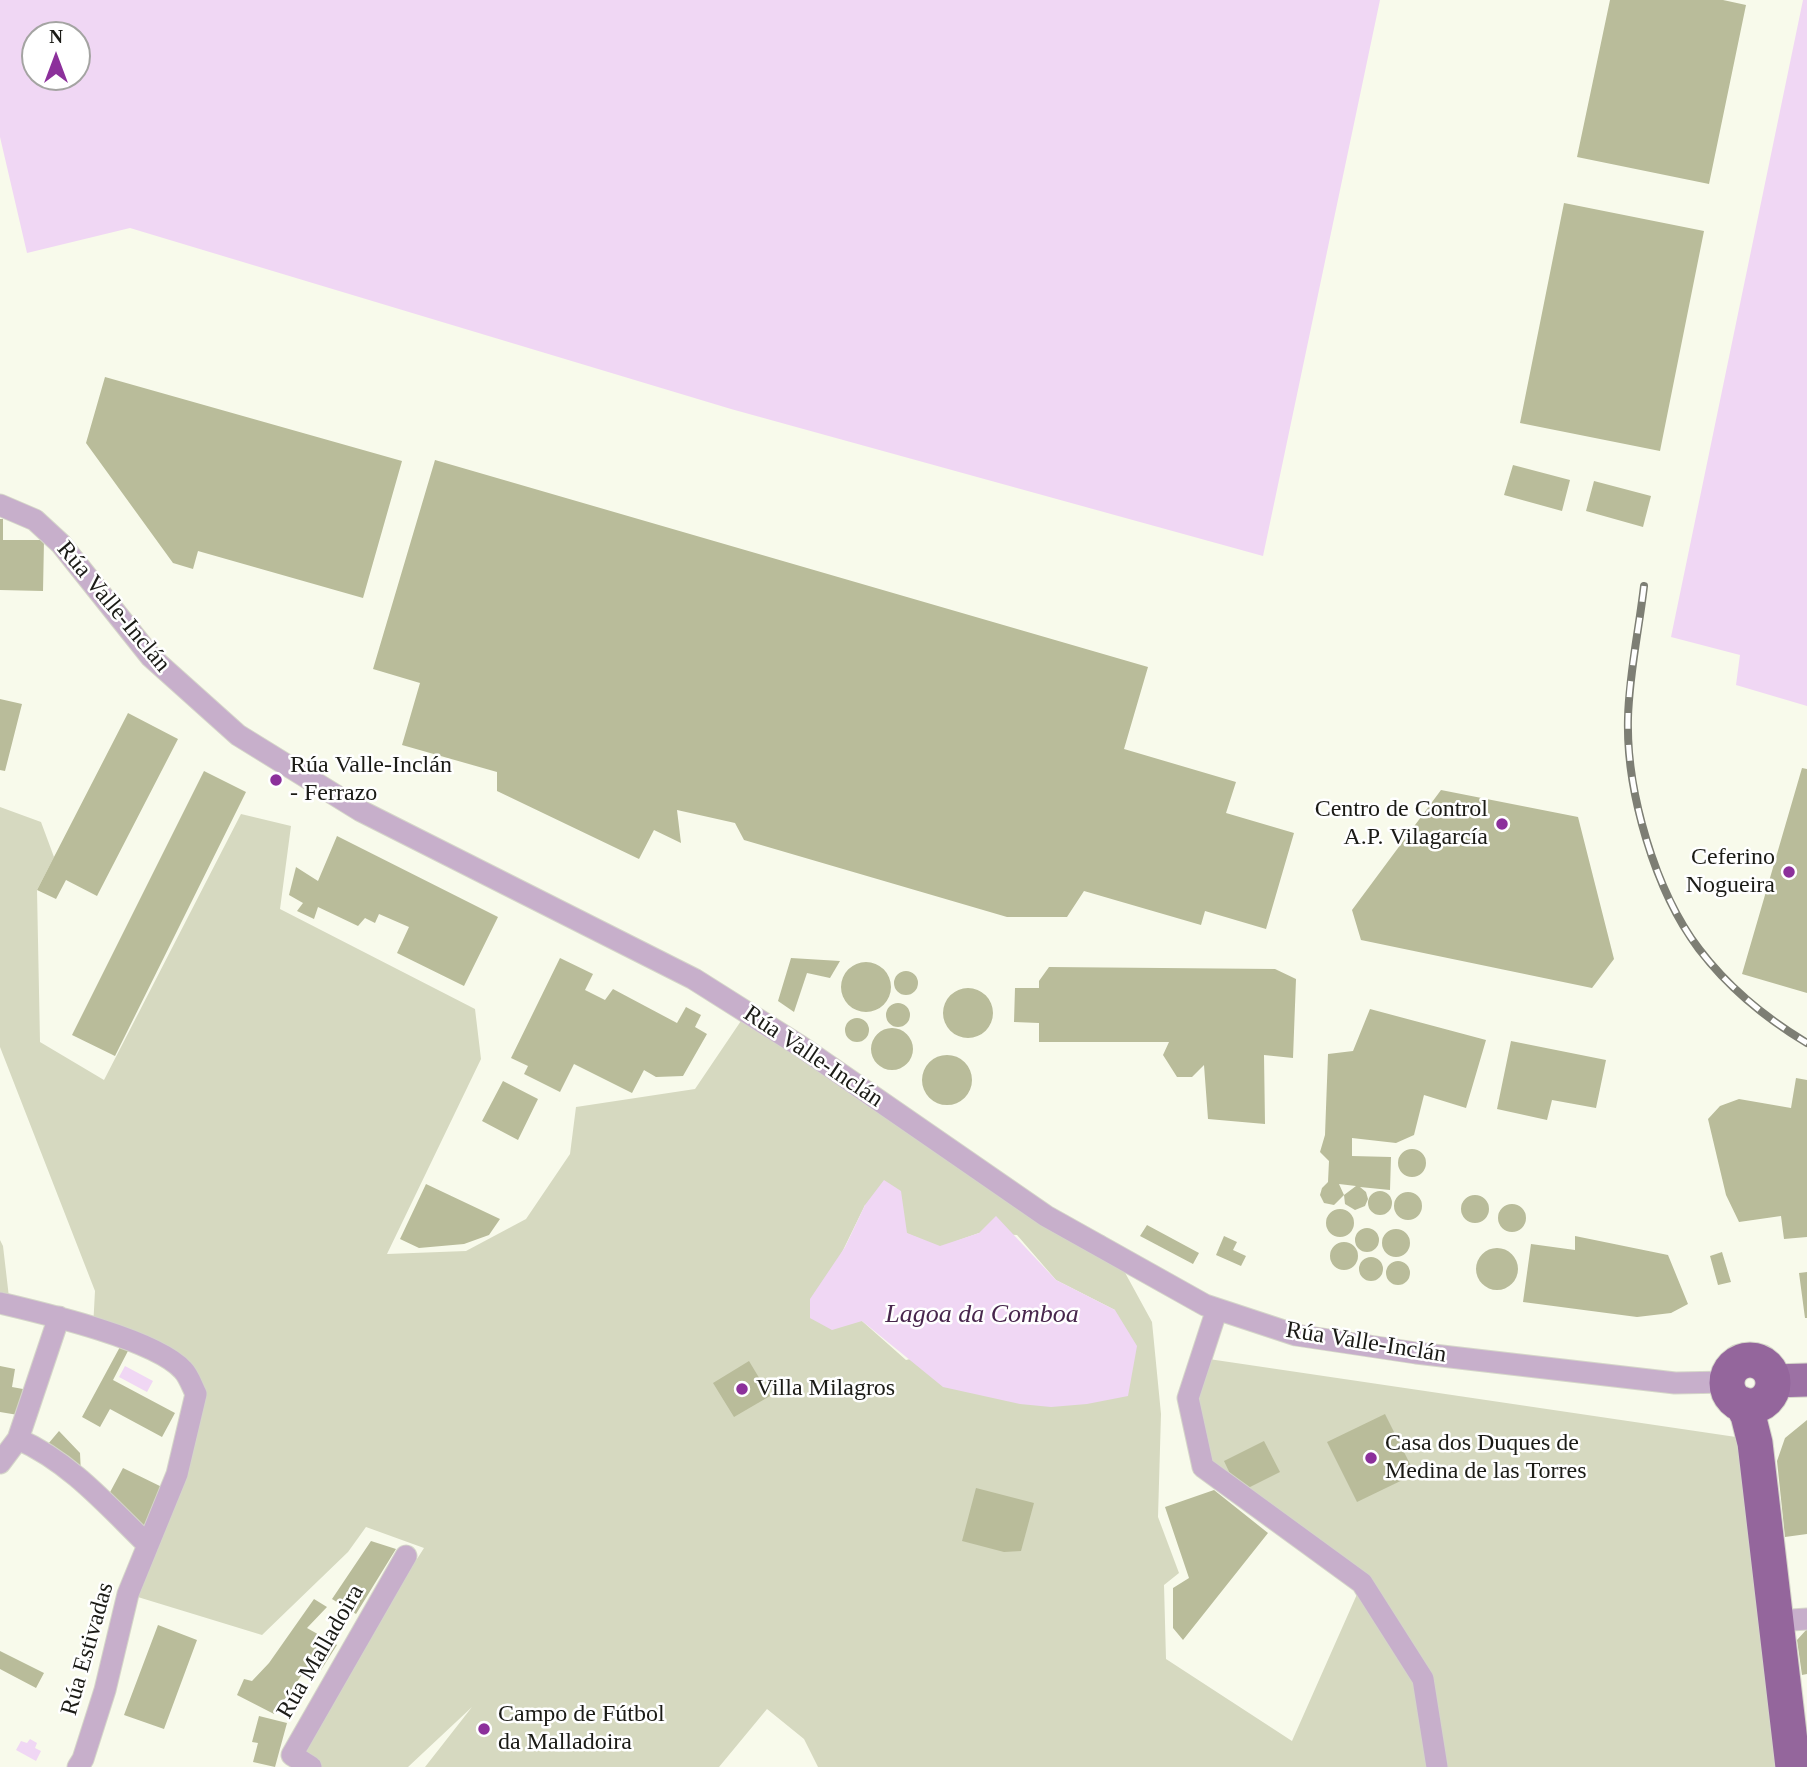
<!DOCTYPE html>
<meta charset="utf-8">
<style>
body{margin:0}
#map{position:relative;width:1807px;height:1767px;overflow:hidden;background:#f8faeb;font-family:Georgia,serif}
canvas{display:block}
.north{position:absolute;left:21px;top:21px;width:70px;height:70px;box-sizing:border-box;background:#fff;border:2px solid #a4a4a2;border-radius:50%;rotate:0deg;font-size:19px;font-weight:700;line-height:28px;text-align:center;color:#1b1b16}
.north::after{content:'';display:block;margin:auto;width:24px;height:32px;background:#8c309b;clip-path:polygon(50% 0,100% 100%,50% 72%,0 100%)}
</style>
<div id="map">
<canvas width="1807" height="1767"></canvas>
<div class="north">N</div>
</div>
<script>
const c = document.querySelector('canvas').getContext('2d');
c.lineJoin = 'round';
function fillPath(path, color) {
  c.fillStyle = color;
  c.fill(path, 'evenodd');
}
function trace(path, color, width, dash) {
  c.strokeStyle = color;
  c.lineWidth = width;
  c.lineCap = dash ? 'butt' : 'round';
  c.setLineDash(dash || []);
  c.stroke(path);
}
function drawText(font, color, halo, rows, align = 'center') {
  c.font = font + ' Georgia,serif';
  c.lineWidth = 5;
  c.setLineDash([]);
  c.textBaseline = 'middle';
  c.strokeStyle = halo;
  c.fillStyle = color;
  for (const [text, x, y, turn = 0] of rows) {
    c.save();
    c.translate(x, y);
    c.rotate((+turn || 0) * Math.PI / 180);
    c.textAlign = isNaN(turn) ? turn : align;
    if (halo) c.strokeText(text, 0, 0);
    c.fillText(text, 0, 0);
    c.restore();
  }
}
fillPath(new Path2D(`
 M 0,807 L 41,822 L 54,857 L 37,890 L 40,1042 L 104,1080 L 241,814 L 291,826 L 280,909 L 475,1009 L 481,1059 L 387,1254 L 466,1251 L 526,1219 L 570,1154 L 576,1107 L 695,1089 L 747,1012 L 1017,1196 L 1105,1236 L 1152,1322 L 1161,1414 L 1158,1517 L 1179,1573 L 1164,1585 L 1166,1659 L 1292,1741 L 1358,1592 L 1203,1467 L 1188,1398 L 1202,1358 L 1736,1437 L 1786,1767 L 818,1767 L 804,1739 L 767,1709 L 719,1767 L 425,1767 L 472,1707 L 408,1767 L 311,1767 L 292,1755 L 424,1548 L 366,1527 L 348,1552 L 262,1635 L 128,1594 L 188,1428 L 183,1369 L 93,1328 L 95,1291 L 0,1047 ZM 865,1205 L 906,1233 L 940,1247 L 979,1233 L 1017,1235 L 1056,1280 L 1115,1310 L 906,1360 L 862,1321 L 810,1318 Z
 M 0,1240 L 3,1246 L 10,1306 L 0,1304 Z`), '#d6d9c0');
fillPath(new Path2D(`
 M 0,0 L 1380,0 L 1263,556 L 731,409 L 130,228 L 27,253 L 0,137 ZM 35,35 L 77,35 L 77,77 L 35,77 Z
 M 1803,0 L 1807,0 L 1807,706 L 1736,685 L 1740,655 L 1671,637 Z
 M 884,1180 L 901,1191 L 907,1233 L 940,1246 L 979,1233 L 996,1216 L 1056,1280 L 1115,1310 L 1137,1346 L 1128,1396 L 1087,1404 L 1051,1407 L 1020,1404 L 943,1387 L 862,1321 L 832,1330 L 810,1318 L 810,1299 L 845,1247 L 865,1205 Z
 M 125,1366 L 153,1381 L 147,1392 L 119,1377 Z
 M 30,1739 L 37,1743 L 35,1748 L 41,1751 L 36,1761 L 16,1750 L 21,1741 L 27,1743 Z`), '#f0d7f4');
fillPath(new Path2D(`
 M 1610,0 L 1723,0 L 1746,5 L 1709,184 L 1577,157 Z
 M 1564,203 L 1704,231 L 1660,451 L 1520,423 Z
 M 105,377 L 402,461 L 363,598 L 198,551 L 193,569 L 173,563 L 86,443 Z
 M 435,460 L 1148,667 L 1124,749 L 1236,782 L 1226,813 L 1294,833 L 1266,929 L 1205,911 L 1201,925 L 1084,891 L 1067,917 L 1007,917 L 744,840 L 735,823 L 677,810 L 681,843 L 654,830 L 639,859 L 497,791 L 497,772 L 402,745 L 420,683 L 373,669 Z
 M 1513,465 L 1570,480 L 1562,511 L 1504,495 Z
 M 1594,481 L 1651,496 L 1643,527 L 1586,511 Z
 M 0,519 L 3,519 L 3,540 L 44,540 L 43,591 L 0,590 Z
 M 0,699 L 22,704 L 5,771 L 0,770 Z
 M 128,713 L 178,739 L 97,896 L 66,880 L 56,899 L 37,890 Z
 M 1802,768 L 1807,769 L 1807,993 L 1742,974 Z
 M 204,771 L 246,792 L 115,1056 L 72,1035 Z
 M 1441,790 L 1578,817 L 1614,959 L 1592,988 L 1361,940 L 1352,910 Z
 M 337,836 L 498,917 L 464,986 L 397,953 L 409,927 L 379,914 L 375,923 L 365,918 L 358,926 L 318,907 L 314,919 L 297,911 L 303,903 L 289,895 L 296,867 L 318,881 Z
 M 560,958 L 593,974 L 585,990 L 605,1000 L 613,989 L 677,1023 L 686,1007 L 701,1015 L 695,1027 L 707,1034 L 683,1076 L 656,1077 L 644,1070 L 632,1093 L 574,1064 L 560,1092 L 524,1074 L 528,1066 L 511,1058 Z
 M 791,958 L 840,961 L 830,978 L 807,973 L 794,1012 L 778,1001 Z
 M841 987a25 25 0 1 1 50 0a25 25 0 1 1-50 0Z
 M 1049,967 L 1275,969 L 1296,979 L 1293,1058 L 1264,1055 L 1265,1124 L 1208,1119 L 1204,1065 L 1192,1077 L 1177,1077 L 1163,1055 L 1169,1042 L 1039,1042 L 1039,1023 L 1014,1022 L 1015,988 L 1039,988 L 1039,981 Z
 M894 983a12 12 0 1 1 24 0a12 12 0 1 1-24 0Z
 M943 1013a25 25 0 1 1 50 0a25 25 0 1 1-50 0Z
 M886 1015a12 12 0 1 1 24 0a12 12 0 1 1-24 0Z
 M 1370,1009 L 1486,1040 L 1466,1108 L 1424,1095 L 1414,1135 L 1396,1143 L 1352,1138 L 1352,1156 L 1391,1157 L 1390,1190 L 1360,1187 L 1366,1192 L 1368,1199 L 1365,1206 L 1355,1210 L 1345,1204 L 1344,1195 L 1356,1186 L 1339,1184 L 1344,1195 L 1334,1205 L 1324,1203 L 1320,1195 L 1322,1188 L 1328,1182 L 1329,1161 L 1320,1152 L 1325,1135 L 1328,1054 L 1353,1051 Z
 M845 1030a12 12 0 1 1 24 0a12 12 0 1 1-24 0Z
 M871 1049a21 21 0 1 1 42 0a21 21 0 1 1-42 0Z
 M 1511,1041 L 1606,1060 L 1596,1108 L 1552,1100 L 1547,1120 L 1497,1109 Z
 M922 1080a25 25 0 1 1 50 0a25 25 0 1 1-50 0Z
 M 1796,1078 L 1807,1080 L 1807,1237 L 1784,1239 L 1781,1216 L 1739,1222 L 1726,1195 L 1708,1119 L 1720,1106 L 1739,1099 L 1791,1108 Z
 M 503,1081 L 538,1099 L 518,1140 L 482,1121 Z
 M1398 1163a14 14 0 1 1 28 0a14 14 0 1 1-28 0Z
 M 426,1184 L 500,1219 L 489,1235 L 464,1244 L 419,1248 L 400,1239 Z
 M1368 1203a12 12 0 1 1 24 0a12 12 0 1 1-24 0Z
 M1394 1206a14 14 0 1 1 28 0a14 14 0 1 1-28 0Z
 M1461 1209a14 14 0 1 1 28 0a14 14 0 1 1-28 0Z
 M1498 1218a14 14 0 1 1 28 0a14 14 0 1 1-28 0Z
 M1326 1223a14 14 0 1 1 28 0a14 14 0 1 1-28 0Z
 M 1147,1225 L 1199,1253 L 1193,1264 L 1140,1236 Z
 M1355 1240a12 12 0 1 1 24 0a12 12 0 1 1-24 0Z
 M1382 1243a14 14 0 1 1 28 0a14 14 0 1 1-28 0Z
 M 1224,1236 L 1237,1242 L 1233,1250 L 1246,1256 L 1241,1266 L 1216,1255 Z
 M 1575,1236 L 1668,1255 L 1688,1304 L 1671,1313 L 1637,1317 L 1523,1302 L 1531,1244 L 1575,1250 Z
 M1330 1256a14 14 0 1 1 28 0a14 14 0 1 1-28 0Z
 M1476 1269a21 21 0 1 1 42 0a21 21 0 1 1-42 0Z
 M 1722,1252 L 1731,1282 L 1718,1285 L 1710,1256 Z
 M1359 1269a12 12 0 1 1 24 0a12 12 0 1 1-24 0Z
 M1386 1273a12 12 0 1 1 24 0a12 12 0 1 1-24 0Z
 M 1807,1272 L 1807,1318 L 1805,1318 L 1799,1273 Z
 M 121,1345 L 129,1349 L 113,1380 L 175,1413 L 162,1437 L 110,1409 L 100,1427 L 82,1417 Z
 M 749,1361 L 770,1396 L 734,1417 L 713,1383 Z
 M 0,1366 L 15,1369 L 12,1387 L 23,1389 L 18,1415 L 0,1412 Z
 M 1385,1414 L 1415,1474 L 1357,1502 L 1327,1442 Z
 M 1807,1420 L 1807,1534 L 1785,1537 L 1777,1461 L 1785,1438 Z
 M 59,1431 L 80,1453 L 81,1474 L 48,1444 Z
 M 1264,1441 L 1280,1472 L 1246,1489 L 1234,1482 L 1224,1461 Z
 M 123,1468 L 166,1489 L 143,1531 L 108,1496 Z
 M 976,1488 L 1034,1503 L 1021,1551 L 1004,1552 L 962,1541 Z
 M 1214,1490 L 1268,1533 L 1183,1640 L 1173,1628 L 1173,1588 L 1189,1578 L 1165,1507 Z
 M 371,1541 L 396,1549 L 356,1614 L 332,1599 Z
 M 314,1599 L 327,1607 L 307,1628 L 337,1645 L 321,1670 L 311,1662 L 274,1714 L 237,1695 L 244,1679 L 252,1681 L 269,1663 Z
 M 158,1625 L 197,1640 L 164,1729 L 124,1715 Z
 M 1807,1629 L 1807,1674 L 1802,1675 L 1797,1640 Z
 M 0,1651 L 44,1673 L 36,1688 L 0,1669 Z
 M 259,1716 L 287,1723 L 275,1767 L 253,1762 L 258,1743 L 252,1742 Z`), '#b9bc9a');
const minor = new Path2D(`
 M 0,505 L 35,520 L 61,544 L 151,657 L 238,735 L 361,811 L 694,979 L 800,1046 L 1046,1216 L 1205,1305 L 1296,1335 L 1416,1353 L 1675,1383 L 1728,1382
 M 0,1303 C 42,1313 155,1339 183,1370 C 189,1376 192,1386 196,1394 L 177,1474 L 128,1594 L 105,1690 L 83,1759 L 78,1767
 M 1217,1309 L 1188,1398 L 1203,1467 L 1362,1583 L 1423,1679 L 1437,1767
 M 59,1317 L 18,1439 C 70,1462 107,1505 148,1545
 M 0,1463 L 18,1439
 M 1777,1621 L 1807,1619
 M 311,1767 L 292,1755 L 406,1556`);
const primary = new Path2D(`
 M 1773,1381 L 1807,1380`);
const trunk = new Path2D(`
 M1727 1383a23 23 0 1 1 46 0a23 23 0 1 1-46 0Z
 M 1742,1404 L 1748,1415 L 1755,1443 L 1793,1767`);
trace(minor, '#d5d6c9', 23);
trace(primary, '#d5d6c9', 35);
trace(trunk, '#d5d6c9', 37);
trace(minor, '#c7afcb', 21);
trace(primary, '#9c71a4', 33);
trace(trunk, '#94669c', 35);
const rail = new Path2D(`
 M 1644,586 C 1639,629 1629,675 1628,718 C 1626,791 1655,891 1699,949 C 1728,987 1767,1019 1807,1043`);
trace(rail, '#7d7e74', 8);
trace(rail, '#fff', 5, [16]);
for (const [x, y, r, color] of [
 [276,780,7,"#8c309b"],
 [1502,824,7,"#8c309b"],
 [1789,872,7,"#8c309b"],
 [742,1389,7,"#8c309b"],
 [1371,1458,7,"#8c309b"],
 [484,1729,7,"#8c309b"]
]) {
  const dot = new Path2D();
  dot.arc(x, y, r, 0, 2 * Math.PI);
  c.fillStyle = color;
  c.fill(dot);
  trace(dot, '#fff', 2.5);
}
drawText('24px', '#1b1b16', '#fff', [
 ["Rúa Valle-Inclán",113,607,50],
 ["Rúa Valle-Inclán",813,1057,34],
 ["Rúa Valle-Inclán",1366,1343,9],
 ["Rúa Estivadas",88,1649,-74],
 ["Rúa Malladoira",321,1652,-60]
]);
drawText('24px', '#1b1b16', '#fff', [
 ["Rúa Valle-Inclán",290,766],
 ["- Ferrazo",290,794],
 ["Centro de Control",1488,810,"right"],
 ["A.P. Vilagarcía",1488,838,"right"],
 ["Ceferino",1775,858,"right"],
 ["Nogueira",1775,886,"right"],
 ["Villa Milagros",756,1389],
 ["Casa dos Duques de",1385,1444],
 ["Medina de las Torres",1385,1472],
 ["Campo de Fútbol",498,1715],
 ["da Malladoira",498,1743]
], 'left');
drawText('italic 26px', '#48274d', '#fff', [
 ["Lagoa da Comboa",982,1315]
]);
</script>
